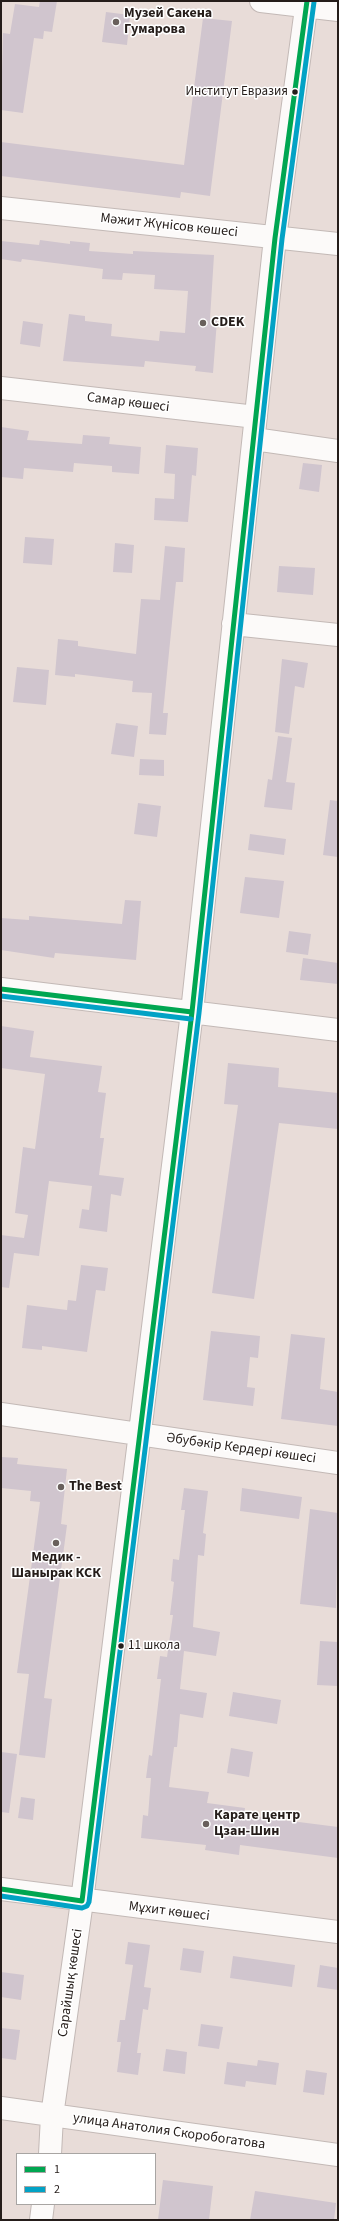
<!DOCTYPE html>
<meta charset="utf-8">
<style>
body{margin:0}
#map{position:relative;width:339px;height:2221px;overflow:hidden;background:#e8dcd8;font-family:"Source Sans 3",sans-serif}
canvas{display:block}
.frame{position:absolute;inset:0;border:2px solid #251d1a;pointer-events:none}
.legend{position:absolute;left:16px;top:2153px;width:140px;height:52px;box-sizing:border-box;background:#fff;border:1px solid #a8a5a3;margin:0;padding:5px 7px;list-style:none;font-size:12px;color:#251d1a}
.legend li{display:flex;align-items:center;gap:8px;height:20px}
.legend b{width:20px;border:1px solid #a8a5a3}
</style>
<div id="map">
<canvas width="339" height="2221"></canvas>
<div class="frame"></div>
<ul class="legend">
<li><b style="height:5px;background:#00a651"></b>1</li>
<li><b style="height:5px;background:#02a2c5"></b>2</li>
</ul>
</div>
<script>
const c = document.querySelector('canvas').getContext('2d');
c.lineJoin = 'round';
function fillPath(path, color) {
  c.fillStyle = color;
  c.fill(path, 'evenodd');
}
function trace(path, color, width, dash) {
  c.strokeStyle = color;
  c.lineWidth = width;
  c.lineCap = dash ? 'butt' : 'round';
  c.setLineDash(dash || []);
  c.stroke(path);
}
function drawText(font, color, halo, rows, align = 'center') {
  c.font = font + ' "Source Sans 3",sans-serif';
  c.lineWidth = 3;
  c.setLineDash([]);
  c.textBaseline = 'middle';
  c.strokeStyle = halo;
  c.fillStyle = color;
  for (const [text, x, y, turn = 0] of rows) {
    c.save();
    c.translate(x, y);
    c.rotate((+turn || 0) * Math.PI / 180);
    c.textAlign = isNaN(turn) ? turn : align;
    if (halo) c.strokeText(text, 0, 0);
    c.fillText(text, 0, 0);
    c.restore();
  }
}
fillPath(new Path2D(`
 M 40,1 L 57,1 L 52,32 L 44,31 L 43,39 L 34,38 L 23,113 L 1,110 L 3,33 L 10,34 L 15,4 L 39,7 Z
 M 106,12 L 130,15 L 127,45 L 102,42 Z
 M 203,18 L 232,21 L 210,196 L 181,192 L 180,198 L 1,176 L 1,142 L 184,165 Z
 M 40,240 L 70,244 L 70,241 L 90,243 L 89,251 L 133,254 L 133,251 L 214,255 L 210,319 L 217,320 L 213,373 L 195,371 L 196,366 L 145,361 L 144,367 L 63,361 L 69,314 L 85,316 L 85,321 L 112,324 L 111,336 L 159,341 L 160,331 L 185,333 L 188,291 L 154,289 L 155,275 L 123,273 L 122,280 L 102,279 L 103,269 L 22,259 L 21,262 L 1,259 L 1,241 L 39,245 Z
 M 23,321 L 43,324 L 40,347 L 20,344 Z
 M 1,427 L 29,431 L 27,440 L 82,444 L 83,435 L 110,437 L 109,444 L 141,447 L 139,474 L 112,472 L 112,466 L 74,463 L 73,472 L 24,468 L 23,479 L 1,477 Z
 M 166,445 L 198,448 L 196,476 L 192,475 L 188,522 L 154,520 L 155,498 L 174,499 L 175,474 L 164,473 Z
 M 303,463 L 322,465 L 319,492 L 299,489 Z
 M 25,537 L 54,539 L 52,565 L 23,563 Z
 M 115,543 L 134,545 L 132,573 L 113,572 Z
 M 165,546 L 185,548 L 183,582 L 176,582 L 163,713 L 168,713 L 166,735 L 149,734 L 152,693 L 132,692 L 133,681 L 75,674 L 75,677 L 55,675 L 58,639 L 78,641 L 78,646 L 136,654 L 141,599 L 160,600 Z
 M 279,566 L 315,568 L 313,595 L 277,592 Z
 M 282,659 L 308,663 L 304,688 L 295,686 L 289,734 L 275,732 Z
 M 17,667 L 49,670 L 46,705 L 13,702 Z
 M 116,723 L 138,726 L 134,757 L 111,754 Z
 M 278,736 L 292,738 L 286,782 L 295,783 L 292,810 L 264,807 L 268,779 L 272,780 Z
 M 140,759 L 164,760 L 164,776 L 139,775 Z
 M 330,800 L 338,801 L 338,857 L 323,855 Z
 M 138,803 L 161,806 L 157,837 L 134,834 Z
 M 250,834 L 286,839 L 284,855 L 248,850 Z
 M 245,877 L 284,881 L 279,918 L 240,913 Z
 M 125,900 L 141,901 L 136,960 L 55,953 L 54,958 L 1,950 L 1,918 L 29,920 L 29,916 L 122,924 Z
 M 289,931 L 311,934 L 308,955 L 286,952 Z
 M 303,958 L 338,963 L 338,984 L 300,980 Z
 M 1,1026 L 34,1031 L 30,1057 L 102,1066 L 98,1092 L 106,1093 L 100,1138 L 104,1138 L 99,1175 L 124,1178 L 121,1196 L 111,1194 L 107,1232 L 79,1228 L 82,1209 L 89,1210 L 92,1186 L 49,1181 L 39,1256 L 14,1253 L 9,1288 L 1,1287 L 1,1235 L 24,1238 L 28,1215 L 15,1213 L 23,1147 L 35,1149 L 45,1074 L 1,1068 Z
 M 228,1063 L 279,1068 L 278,1087 L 338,1093 L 338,1129 L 279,1123 L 254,1299 L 212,1293 L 238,1105 L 224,1104 Z
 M 81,1265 L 108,1268 L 105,1291 L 96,1290 L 87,1352 L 42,1346 L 42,1350 L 22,1348 L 27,1305 L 67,1310 L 68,1300 L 76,1301 Z
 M 211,1331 L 260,1336 L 258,1358 L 250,1357 L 247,1387 L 255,1388 L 253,1406 L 203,1400 Z
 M 291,1334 L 325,1338 L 320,1389 L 338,1392 L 338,1426 L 281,1419 Z
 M 1,1457 L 18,1458 L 17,1464 L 67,1469 L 61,1524 L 67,1525 L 44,1698 L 52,1699 L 45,1758 L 19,1755 L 29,1674 L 17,1673 L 40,1502 L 30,1501 L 31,1491 L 1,1488 Z
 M 184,1488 L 208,1491 L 203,1533 L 206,1534 L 204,1556 L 198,1555 L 193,1627 L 220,1632 L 216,1656 L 184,1651 L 180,1689 L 207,1693 L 203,1718 L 180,1714 L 177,1747 L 174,1747 L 169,1787 L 209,1792 L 207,1803 L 245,1808 L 244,1815 L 338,1827 L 338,1858 L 240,1845 L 239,1855 L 205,1850 L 206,1845 L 141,1838 L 143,1815 L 148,1816 L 151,1778 L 146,1778 L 149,1755 L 152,1756 L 161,1679 L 157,1679 L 160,1656 L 167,1657 L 173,1615 L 170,1615 L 174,1582 L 171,1581 L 173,1559 L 179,1560 L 185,1510 L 181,1510 Z
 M 242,1488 L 302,1497 L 299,1519 L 240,1511 Z
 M 310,1509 L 338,1513 L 336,1608 L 300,1604 Z
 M 320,1641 L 338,1642 L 338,1686 L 317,1685 Z
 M 233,1692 L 281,1700 L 277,1724 L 229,1716 Z
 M 231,1748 L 253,1752 L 249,1777 L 227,1773 Z
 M 1,1752 L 17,1754 L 9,1813 L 1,1812 Z
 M 21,1797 L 35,1799 L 33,1820 L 18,1818 Z
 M 128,1942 L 150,1945 L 144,1987 L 151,1988 L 148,2010 L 143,2009 L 137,2053 L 141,2053 L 138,2075 L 117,2072 L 121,2042 L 117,2042 L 120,2020 L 125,2020 L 133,1965 L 125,1964 Z
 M 183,1948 L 204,1951 L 201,1973 L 180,1970 Z
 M 233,1956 L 295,1965 L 292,1987 L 230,1978 Z
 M 320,1965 L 338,1968 L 338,1990 L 317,1987 Z
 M 1,1972 L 24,1975 L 21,2000 L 1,1997 Z
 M 201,2024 L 223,2027 L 219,2049 L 198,2046 Z
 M 1,2028 L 20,2030 L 16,2060 L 1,2058 Z
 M 166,2049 L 187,2052 L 185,2074 L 163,2071 Z
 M 258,2060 L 279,2063 L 276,2085 L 246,2081 L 245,2087 L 224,2084 L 227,2062 L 257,2066 Z
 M 306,2070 L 327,2073 L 324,2095 L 303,2092 Z
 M 163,2180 L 213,2186 L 209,2220 L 158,2220 Z
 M 255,2191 L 336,2203 L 334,2220 L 250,2220 Z`), '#d0c5ce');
const minor = new Path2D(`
 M 261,1 L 338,10
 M 1,208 L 338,244
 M 1,388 L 256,417
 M 254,439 L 338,451
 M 233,624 L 338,635
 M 1,989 L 338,1030
 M 1,1414 L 338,1463
 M 1,1889 L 338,1932
 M 1,2108 L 338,2155
 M 50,2154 L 52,2116 L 82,1901 L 192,1012 L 275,238 L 307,1
 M 41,2220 L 43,2204`);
trace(minor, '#c3b9b6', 24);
trace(minor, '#fcfaf9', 22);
trace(new Path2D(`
 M 1,989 L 192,1012
 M 1,1889 L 82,1901 L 192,1012 L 275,238 L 307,1`), '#00a651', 5);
trace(new Path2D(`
 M 1,996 L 191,1019
 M 1,1896 L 82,1908 L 87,1906 L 89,1902 L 199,1013 L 282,239 L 314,2`), '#02a2c5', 5);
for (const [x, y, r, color] of [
 [116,22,4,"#69605c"],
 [295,92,3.5,"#251d1a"],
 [203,323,4,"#69605c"],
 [61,1487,4,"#69605c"],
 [56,1543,4,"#69605c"],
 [121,1646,3.5,"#251d1a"],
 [206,1824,4,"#69605c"]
]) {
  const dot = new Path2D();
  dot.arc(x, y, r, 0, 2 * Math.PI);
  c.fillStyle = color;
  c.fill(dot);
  trace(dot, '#fff', 1.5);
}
drawText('13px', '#251d1a', '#fff', [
 ["Институт Евразия",288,92],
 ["11 школа",128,1646,"left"]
], 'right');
drawText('bold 14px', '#251d1a', '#fff', [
 ["Музей Сакена",124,14],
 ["Гумарова",124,30],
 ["CDEK",211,323],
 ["The Best",69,1487],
 ["Медик -",56,1558,"center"],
 ["Шанырак КСК",56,1574,"center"],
 ["Карате центр",214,1816],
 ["Цзан-Шин",214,1832]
], 'left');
drawText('14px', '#251d1a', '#fff', [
 ["Мәжит Жүнісов көшесі",169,226,6],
 ["Самар көшесі",128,403,7],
 ["Әбубәкір Кердері көшесі",241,1449,8],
 ["Мұхит көшесі",169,1912,7],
 ["Сарайшық көшесі",71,1983,-82],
 ["улица Анатолия Скоробогатова",169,2132,8]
]);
</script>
